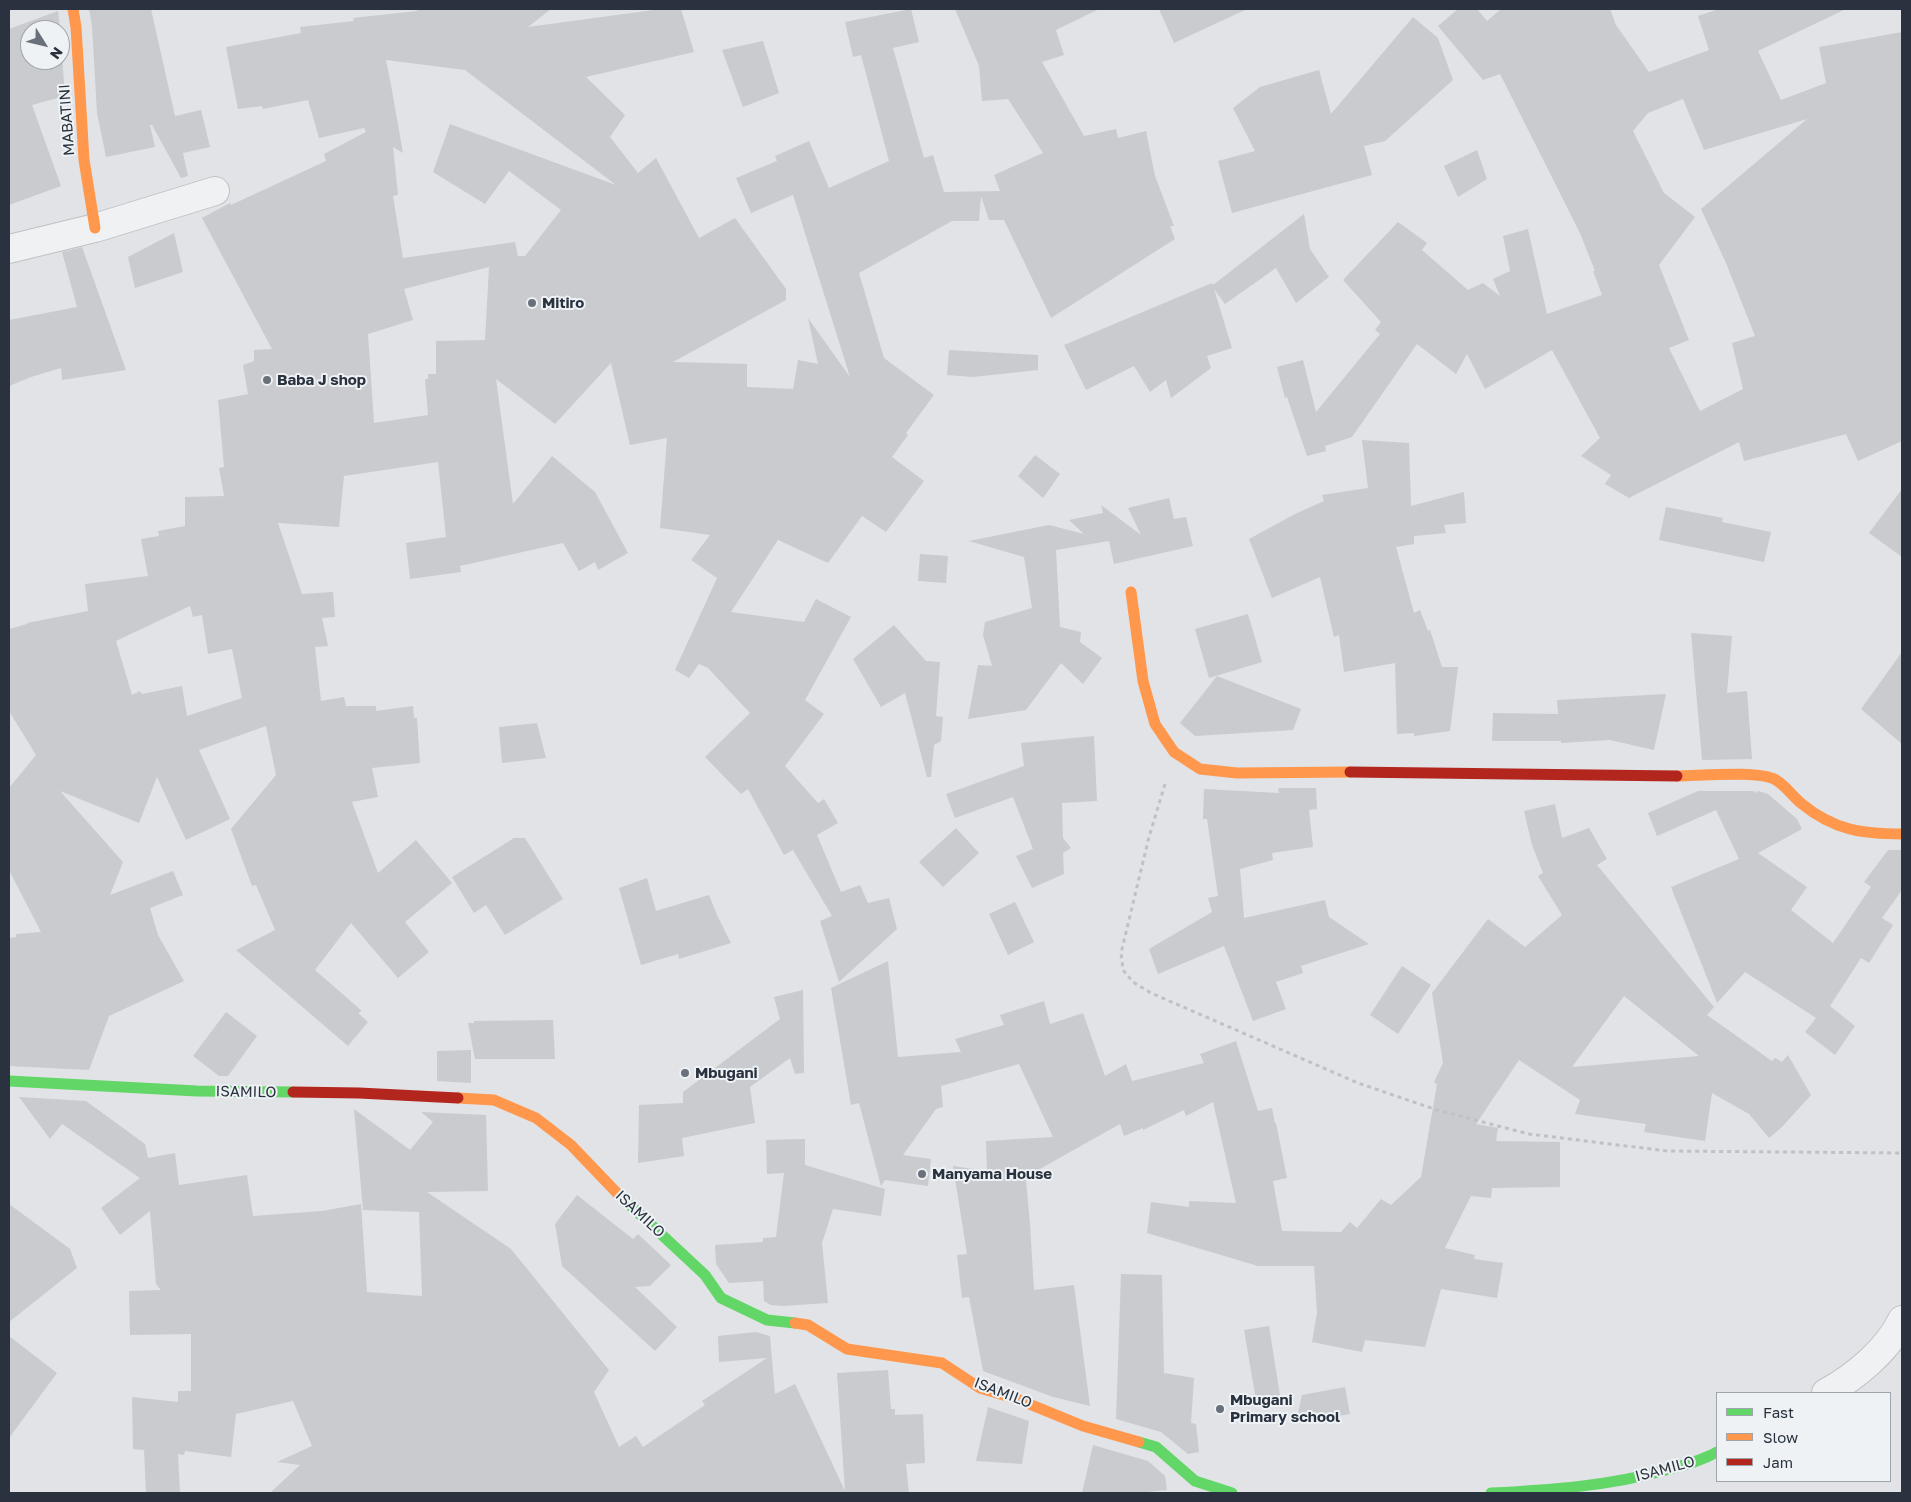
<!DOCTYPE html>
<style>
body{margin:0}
#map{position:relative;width:1911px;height:1502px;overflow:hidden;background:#e1e3e6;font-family:"Golos Text",sans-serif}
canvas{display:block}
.frame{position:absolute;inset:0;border:10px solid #29323e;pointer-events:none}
.legend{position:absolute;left:1716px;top:1392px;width:175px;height:90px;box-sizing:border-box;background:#eef2f5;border:1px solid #9fa5ac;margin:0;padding:6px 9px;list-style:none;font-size:15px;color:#29323e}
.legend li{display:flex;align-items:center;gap:10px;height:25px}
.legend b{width:25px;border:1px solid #9fa5ac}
.north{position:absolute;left:20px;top:20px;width:50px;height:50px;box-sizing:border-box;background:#eef2f5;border:1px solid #9fa5ac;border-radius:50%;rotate:126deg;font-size:14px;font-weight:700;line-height:20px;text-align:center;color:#29323e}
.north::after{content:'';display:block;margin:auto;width:18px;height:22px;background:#697079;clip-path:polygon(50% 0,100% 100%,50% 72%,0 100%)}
</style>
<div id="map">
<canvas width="1911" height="1502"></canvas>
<div class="frame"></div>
<ul class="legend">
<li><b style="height:6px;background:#63d668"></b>Fast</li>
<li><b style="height:6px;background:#ff974d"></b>Slow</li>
<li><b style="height:6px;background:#b3261e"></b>Jam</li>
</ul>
<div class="north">N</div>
</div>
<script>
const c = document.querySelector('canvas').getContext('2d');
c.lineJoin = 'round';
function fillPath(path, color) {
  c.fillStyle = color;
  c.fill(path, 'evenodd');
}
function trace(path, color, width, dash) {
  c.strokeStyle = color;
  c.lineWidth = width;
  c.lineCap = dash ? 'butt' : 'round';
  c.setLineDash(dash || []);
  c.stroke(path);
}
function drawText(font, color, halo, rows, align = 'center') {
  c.font = font + ' "Golos Text",sans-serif';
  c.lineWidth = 4;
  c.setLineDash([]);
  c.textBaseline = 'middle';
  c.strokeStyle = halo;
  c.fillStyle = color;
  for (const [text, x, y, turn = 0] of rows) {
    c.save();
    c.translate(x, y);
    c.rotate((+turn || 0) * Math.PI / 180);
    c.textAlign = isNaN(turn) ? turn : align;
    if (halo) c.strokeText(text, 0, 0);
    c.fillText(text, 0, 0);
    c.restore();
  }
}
fillPath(new Path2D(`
 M 89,9 L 151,9 L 175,116 L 201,110 L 210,147 L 183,153 L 188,176 L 181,178 L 152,125 L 150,125 L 155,147 L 106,157 L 97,113 L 92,26 Z
 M 417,9 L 551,9 L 528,27 L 661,9 L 681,9 L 694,52 L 586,77 L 625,115 L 610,137 L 638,173 L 656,158 L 699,238 L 735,218 L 786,289 L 786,300 L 673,362 L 747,364 L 747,387 L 793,389 L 798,360 L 818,364 L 808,318 L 850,377 L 793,195 L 751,213 L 736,178 L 777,161 L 775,156 L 809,141 L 829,188 L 889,161 L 861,55 L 853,57 L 845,22 L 911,9 L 919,42 L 893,48 L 924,158 L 933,155 L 944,192 L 1000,191 L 994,175 L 1043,153 L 1008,99 L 982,101 L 979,66 L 955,9 L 1099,9 L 1056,30 L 1064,55 L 1042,62 L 1084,136 L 1116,129 L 1118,138 L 1146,131 L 1155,176 L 1174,226 L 1170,226 L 1175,239 L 1051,318 L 1004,220 L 989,220 L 981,196 L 979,221 L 952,221 L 859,273 L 884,358 L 934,395 L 906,433 L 908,435 L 892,457 L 924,481 L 886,532 L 862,516 L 828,563 L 778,540 L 731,612 L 804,622 L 816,599 L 851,617 L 805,700 L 824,714 L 785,766 L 818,803 L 824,799 L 838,823 L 817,835 L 841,892 L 860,885 L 868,903 L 889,898 L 897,929 L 839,982 L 820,921 L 832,916 L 793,850 L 784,855 L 748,789 L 741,794 L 705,757 L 750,713 L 708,668 L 699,664 L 689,678 L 675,670 L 717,578 L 691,560 L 710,535 L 660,528 L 667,438 L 630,445 L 611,363 L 555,424 L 496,379 L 513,504 L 552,456 L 595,492 L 628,553 L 598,570 L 595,562 L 579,571 L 563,543 L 460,566 L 461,572 L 410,579 L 406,543 L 446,537 L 438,462 L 344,476 L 339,527 L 278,523 L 302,594 L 333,592 L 335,617 L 322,618 L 328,646 L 315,647 L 321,701 L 344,697 L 346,706 L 376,706 L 376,711 L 413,706 L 414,718 L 417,718 L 420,763 L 372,768 L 378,797 L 352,802 L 378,873 L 416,840 L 452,883 L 405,922 L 429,952 L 398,978 L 351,923 L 315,970 L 362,1011 L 358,1013 L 368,1022 L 348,1046 L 236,950 L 275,930 L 256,885 L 252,886 L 231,829 L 276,775 L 266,726 L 199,750 L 230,819 L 186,840 L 157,777 L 139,823 L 60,791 L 123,862 L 110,895 L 173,871 L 183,895 L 150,908 L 158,935 L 184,981 L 109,1016 L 89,1070 L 9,1066 L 9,938 L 16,937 L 16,934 L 41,932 L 9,870 L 9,788 L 36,755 L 9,711 L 9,629 L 27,624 L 27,623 L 88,611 L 85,584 L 148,576 L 141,539 L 159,536 L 158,531 L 185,526 L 185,497 L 224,496 L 219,468 L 224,467 L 218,400 L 248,394 L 243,365 L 254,361 L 254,350 L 272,349 L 202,218 L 230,203 L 231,205 L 326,161 L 324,154 L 366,132 L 364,128 L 319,138 L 308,100 L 263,109 L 262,106 L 238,109 L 226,47 L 301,33 L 300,27 L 354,21 L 353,18 L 417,11 ZM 386,60 L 465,70 L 616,185 L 450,124 L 433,172 L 485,204 L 509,171 L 561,210 L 525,256 L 518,256 L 515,242 L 403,258 L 393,196 L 398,195 L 393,147 L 403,153 L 391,85 ZM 489,267 L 485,340 L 436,341 L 436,374 L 428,374 L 428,379 L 425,379 L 428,415 L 374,423 L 368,334 L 413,320 L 404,289 ZM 190,606 L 193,617 L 202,615 L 208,654 L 232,649 L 242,698 L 187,716 L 182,686 L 142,694 L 140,691 L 132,695 L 116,641 Z
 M 1159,9 L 1247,9 L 1174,43 Z
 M 1458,9 L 1477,9 L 1487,21 L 1501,9 L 1610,9 L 1616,25 L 1649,72 L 1709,50 L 1698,16 L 1719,9 L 1846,9 L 1758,51 L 1781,100 L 1826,83 L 1819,47 L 1902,32 L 1902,441 L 1858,461 L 1846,434 L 1744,461 L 1739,442 L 1629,498 L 1605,484 L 1611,475 L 1581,456 L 1600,438 L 1552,350 L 1485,389 L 1467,354 L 1456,374 L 1417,344 L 1352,437 L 1325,446 L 1326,451 L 1307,456 L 1287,397 L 1285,398 L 1277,367 L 1303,360 L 1316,412 L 1380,334 L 1375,330 L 1381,322 L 1343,280 L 1398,222 L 1427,243 L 1422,250 L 1468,290 L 1483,283 L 1500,296 L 1493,279 L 1510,271 L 1503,236 L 1528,229 L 1547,314 L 1602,295 L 1593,271 L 1595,271 L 1580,233 L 1500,74 L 1483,80 L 1438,26 ZM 1683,99 L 1704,150 L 1807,119 L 1701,209 L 1726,263 L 1755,336 L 1732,343 L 1743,389 L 1700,411 L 1669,348 L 1689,340 L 1659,265 L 1695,217 L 1664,193 L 1633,131 L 1648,113 Z
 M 58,11 L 60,29 L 65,96 L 32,105 L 61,186 L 9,205 L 9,29 ZM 30,30 L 60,30 L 60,60 L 30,60 Z
 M 1413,17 L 1438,38 L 1453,80 L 1385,141 L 1364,146 L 1372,175 L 1232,213 L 1218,161 L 1255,151 L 1233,108 L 1260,87 L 1319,70 L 1331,114 Z
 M 763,41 L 779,93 L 743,107 L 722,50 Z
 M 1477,150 L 1487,179 L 1458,197 L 1444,166 Z
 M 1304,214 L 1310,249 L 1329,277 L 1296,303 L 1276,268 L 1225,304 L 1214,289 L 1232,348 L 1207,356 L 1211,368 L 1171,398 L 1166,380 L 1150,392 L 1134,366 L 1086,390 L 1064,345 L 1212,283 L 1213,285 Z
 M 174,233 L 183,272 L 135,288 L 128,257 Z
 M 82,247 L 126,370 L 62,380 L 61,368 L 31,377 L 9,386 L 9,320 L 77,307 L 62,252 Z
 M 949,350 L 1038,355 L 1038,370 L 973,377 L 947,375 Z
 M 1362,440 L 1409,443 L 1411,506 L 1464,492 L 1466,523 L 1444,525 L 1446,533 L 1414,536 L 1414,544 L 1396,547 L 1414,613 L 1420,610 L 1428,631 L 1430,630 L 1442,667 L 1458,667 L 1450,731 L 1414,736 L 1414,733 L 1397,734 L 1395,663 L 1344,672 L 1339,635 L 1334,637 L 1320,577 L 1272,598 L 1249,539 L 1295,514 L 1324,501 L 1322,495 L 1368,488 Z
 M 1035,455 L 1060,474 L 1043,498 L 1018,476 Z
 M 1902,489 L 1902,557 L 1869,533 Z
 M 1169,498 L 1174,519 L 1186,517 L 1193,546 L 1114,564 L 1109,541 L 1056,550 L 1060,627 L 1081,632 L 1080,642 L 1102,658 L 1083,684 L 1061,663 L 1026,710 L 968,719 L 978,665 L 992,666 L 983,635 L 985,622 L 1032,608 L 1024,557 L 969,541 L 1049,525 L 1084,534 L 1069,520 L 1103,513 L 1101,505 L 1141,535 L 1128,508 Z
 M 1666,507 L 1723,518 L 1722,522 L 1771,532 L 1764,562 L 1659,540 Z
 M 920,554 L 948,556 L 946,583 L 918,581 Z
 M 1248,614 L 1262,662 L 1209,678 L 1195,629 Z
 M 894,625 L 926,661 L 940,662 L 936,716 L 943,717 L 941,741 L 934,745 L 931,777 L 927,777 L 905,693 L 881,707 L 853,659 Z
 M 1691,633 L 1732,636 L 1727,693 L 1747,691 L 1752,759 L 1702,760 Z
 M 1902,652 L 1902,744 L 1861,709 Z
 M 1217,676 L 1301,709 L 1293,730 L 1195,736 L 1180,723 Z
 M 1666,694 L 1654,750 L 1610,740 L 1561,743 L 1561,741 L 1492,741 L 1493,713 L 1558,714 L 1557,700 Z
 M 537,723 L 546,758 L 502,763 L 499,727 Z
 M 1094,736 L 1097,801 L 1062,803 L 1063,838 L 1071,848 L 1063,853 L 1064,874 L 1032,888 L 1016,856 L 1033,849 L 1013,797 L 955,818 L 946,794 L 1024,766 L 1021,743 Z
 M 1278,788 L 1316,788 L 1317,809 L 1309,810 L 1313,847 L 1272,853 L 1273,860 L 1240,869 L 1244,918 L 1325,900 L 1329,917 L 1369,944 L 1301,966 L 1303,973 L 1276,982 L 1286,1009 L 1253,1021 L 1224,946 L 1158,974 L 1149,949 L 1212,912 L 1208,898 L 1218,896 L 1207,819 L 1203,819 L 1204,789 L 1279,793 Z
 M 1698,791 L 1754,791 L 1755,793 L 1758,791 L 1768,794 L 1797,819 L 1802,829 L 1758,853 L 1807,887 L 1791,910 L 1833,943 L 1871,887 L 1864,882 L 1888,850 L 1902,850 L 1902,890 L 1882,918 L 1893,925 L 1869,963 L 1861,958 L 1830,1006 L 1855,1026 L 1835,1055 L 1805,1032 L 1816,1018 L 1745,972 L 1717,1003 L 1671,887 L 1739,859 L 1716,810 L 1657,836 L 1648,813 Z
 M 1555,804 L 1562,838 L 1589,828 L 1607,859 L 1597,865 L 1714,1007 L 1707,1015 L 1772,1061 L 1775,1058 L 1782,1062 L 1788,1055 L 1811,1095 L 1781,1128 L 1769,1138 L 1749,1114 L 1712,1093 L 1705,1141 L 1644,1132 L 1646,1124 L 1575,1114 L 1580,1100 L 1519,1060 L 1476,1124 L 1498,1128 L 1496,1141 L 1560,1142 L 1560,1187 L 1492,1188 L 1491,1198 L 1471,1196 L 1445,1248 L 1475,1255 L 1474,1259 L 1503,1263 L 1497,1298 L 1441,1289 L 1425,1347 L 1365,1340 L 1362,1352 L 1312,1342 L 1317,1313 L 1314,1266 L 1258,1266 L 1147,1233 L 1151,1202 L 1189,1207 L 1189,1201 L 1236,1203 L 1213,1102 L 1186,1116 L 1184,1110 L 1143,1130 L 1143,1128 L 1124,1136 L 1120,1124 L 1022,1179 L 1026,1180 L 1030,1224 L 1034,1290 L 1074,1285 L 1090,1406 L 1053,1397 L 983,1371 L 969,1297 L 962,1298 L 957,1255 L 967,1254 L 953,1166 L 987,1171 L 986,1141 L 1053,1137 L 1019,1064 L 941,1086 L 943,1107 L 936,1109 L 903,1155 L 931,1159 L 928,1186 L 885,1180 L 881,1186 L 859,1103 L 851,1105 L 831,988 L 888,961 L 898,1057 L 961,1052 L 955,1039 L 1004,1025 L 1000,1015 L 1044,1001 L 1050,1024 L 1083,1013 L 1105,1076 L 1126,1064 L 1132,1081 L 1204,1063 L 1200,1054 L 1236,1041 L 1258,1111 L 1272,1108 L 1275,1123 L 1276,1123 L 1287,1178 L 1273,1181 L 1282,1231 L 1341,1232 L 1350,1222 L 1357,1228 L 1381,1199 L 1391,1205 L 1421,1177 L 1437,1084 L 1434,1082 L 1443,1063 L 1432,993 L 1488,919 L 1525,947 L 1562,915 L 1538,876 L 1543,873 L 1532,845 L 1524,811 ZM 1624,996 L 1699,1056 L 1572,1067 Z
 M 956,828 L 979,853 L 943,887 L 919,862 Z
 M 514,838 L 525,838 L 563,899 L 505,935 L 486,905 L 474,913 L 452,877 Z
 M 647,878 L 656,911 L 709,895 L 717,915 L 731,943 L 679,959 L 678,954 L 641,965 L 619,888 Z
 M 1015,902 L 1034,942 L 1008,955 L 989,914 Z
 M 1402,966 L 1431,985 L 1398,1034 L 1370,1015 Z
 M 803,990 L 804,1073 L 795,1074 L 790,1058 L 750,1087 L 755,1123 L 682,1138 L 684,1156 L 638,1163 L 639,1105 L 683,1103 L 683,1092 L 780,1019 L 774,997 Z
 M 226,1012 L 257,1036 L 228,1076 L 219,1076 L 193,1056 Z
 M 553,1020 L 555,1059 L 475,1059 L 468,1023 L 474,1023 L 474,1021 Z
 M 471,1050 L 471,1083 L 437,1081 L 437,1051 Z
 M 19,1097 L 86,1101 L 145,1144 L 148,1158 L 175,1153 L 179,1185 L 247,1175 L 253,1216 L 322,1211 L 361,1204 L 367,1292 L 422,1296 L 419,1212 L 363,1210 L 354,1109 L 410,1150 L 433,1122 L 421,1112 L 486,1115 L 488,1191 L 427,1192 L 511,1249 L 609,1370 L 594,1392 L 619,1447 L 636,1436 L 643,1447 L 705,1405 L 702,1401 L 767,1358 L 719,1362 L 718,1336 L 756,1332 L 770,1336 L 775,1394 L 795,1384 L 845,1491 L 837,1373 L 888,1370 L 891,1409 L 895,1409 L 895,1415 L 923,1414 L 925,1463 L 906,1464 L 909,1493 L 270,1493 L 300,1465 L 277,1462 L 312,1446 L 293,1401 L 236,1414 L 231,1457 L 185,1451 L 184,1455 L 178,1454 L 180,1493 L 146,1493 L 144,1450 L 133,1449 L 132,1397 L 178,1402 L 178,1391 L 191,1391 L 191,1334 L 130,1335 L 129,1291 L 161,1290 L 156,1284 L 150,1211 L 120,1235 L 101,1208 L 140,1178 L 62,1124 L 50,1139 Z
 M 805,1139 L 805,1165 L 885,1189 L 881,1216 L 833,1209 L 822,1243 L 828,1303 L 782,1306 L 771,1305 L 764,1301 L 763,1281 L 729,1283 L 716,1264 L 715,1245 L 763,1242 L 763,1238 L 776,1237 L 784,1173 L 767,1174 L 766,1140 Z
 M 577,1195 L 633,1239 L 638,1234 L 671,1265 L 650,1286 L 635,1287 L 677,1327 L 655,1351 L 562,1266 L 555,1224 Z
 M 9,1204 L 70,1249 L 77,1268 L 9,1322 Z
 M 1121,1274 L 1162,1275 L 1164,1373 L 1194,1378 L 1191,1423 L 1196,1424 L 1199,1452 L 1188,1454 L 1161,1432 L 1116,1419 Z
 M 1269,1326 L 1281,1402 L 1257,1406 L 1244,1330 Z
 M 9,1336 L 57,1373 L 9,1438 Z
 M 1345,1387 L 1350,1414 L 1296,1423 L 1302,1395 Z
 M 988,1407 L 1029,1421 L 1022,1464 L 976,1461 Z
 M 1093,1445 L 1148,1461 L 1165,1476 L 1167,1490 L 1138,1493 L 1082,1493 Z`), '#c9cbce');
const street = new Path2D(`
 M 9,249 L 95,228 L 215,191
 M 1826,1393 C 1855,1377 1888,1350 1902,1320`);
trace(street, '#bfc1c4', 30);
trace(new Path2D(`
 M 1165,784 L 1149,837 L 1121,953 L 1123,970 L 1133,982 L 1151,993 L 1358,1083 L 1437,1110 L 1529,1134 L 1667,1151 L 1902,1153`), '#bfc2c4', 3, [4, 4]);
trace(street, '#f0f1f3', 28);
trace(new Path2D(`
 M 9,1081 L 197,1091 L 293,1092
 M 617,1193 L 705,1275 L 721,1298 L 767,1320 L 795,1323
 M 1139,1442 L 1156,1447 L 1195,1481 L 1232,1493
 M 1491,1493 C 1550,1490 1609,1486 1666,1470 C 1684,1465 1701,1461 1717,1452`), '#63d668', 11);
trace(new Path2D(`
 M 73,9 L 76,27 L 84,160 L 95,228
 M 1131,592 L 1143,681 L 1155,724 L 1174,752 L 1200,769 L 1237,773 L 1350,772
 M 1677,776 C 1699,776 1759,770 1776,780 C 1786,786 1793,797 1802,804 C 1834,830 1862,834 1902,834
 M 458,1098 L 494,1100 L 536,1118 L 571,1145 L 617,1193
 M 795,1323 L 808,1325 L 847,1349 L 942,1363 L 980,1388 L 1017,1399 L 1083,1426 L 1139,1442`), '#ff974d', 11);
trace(new Path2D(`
 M 1350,772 L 1677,776
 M 293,1092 L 359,1093 L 458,1098`), '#b3261e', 11);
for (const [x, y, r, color] of [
 [532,303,5,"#697079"],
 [267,380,5,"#697079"],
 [685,1073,5,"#697079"],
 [922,1174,5,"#697079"],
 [1220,1409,5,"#697079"]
]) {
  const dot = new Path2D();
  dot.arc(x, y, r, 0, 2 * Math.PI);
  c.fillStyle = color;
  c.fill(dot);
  trace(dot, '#eef2f5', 2);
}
drawText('15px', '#29323e', '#eef2f5', [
 ["MABATINI",67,120,-94],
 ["ISAMILO",246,1092,1],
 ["ISAMILO",640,1214,43],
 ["ISAMILO",1003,1393,21],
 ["ISAMILO",1665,1469,-15]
]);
drawText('bold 15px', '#29323e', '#eef2f5', [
 ["Mitiro",542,303],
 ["Baba J shop",277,380],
 ["Mbugani",695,1073],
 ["Manyama House",932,1174],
 ["Mbugani",1230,1400],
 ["Primary school",1230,1417]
], 'left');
</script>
